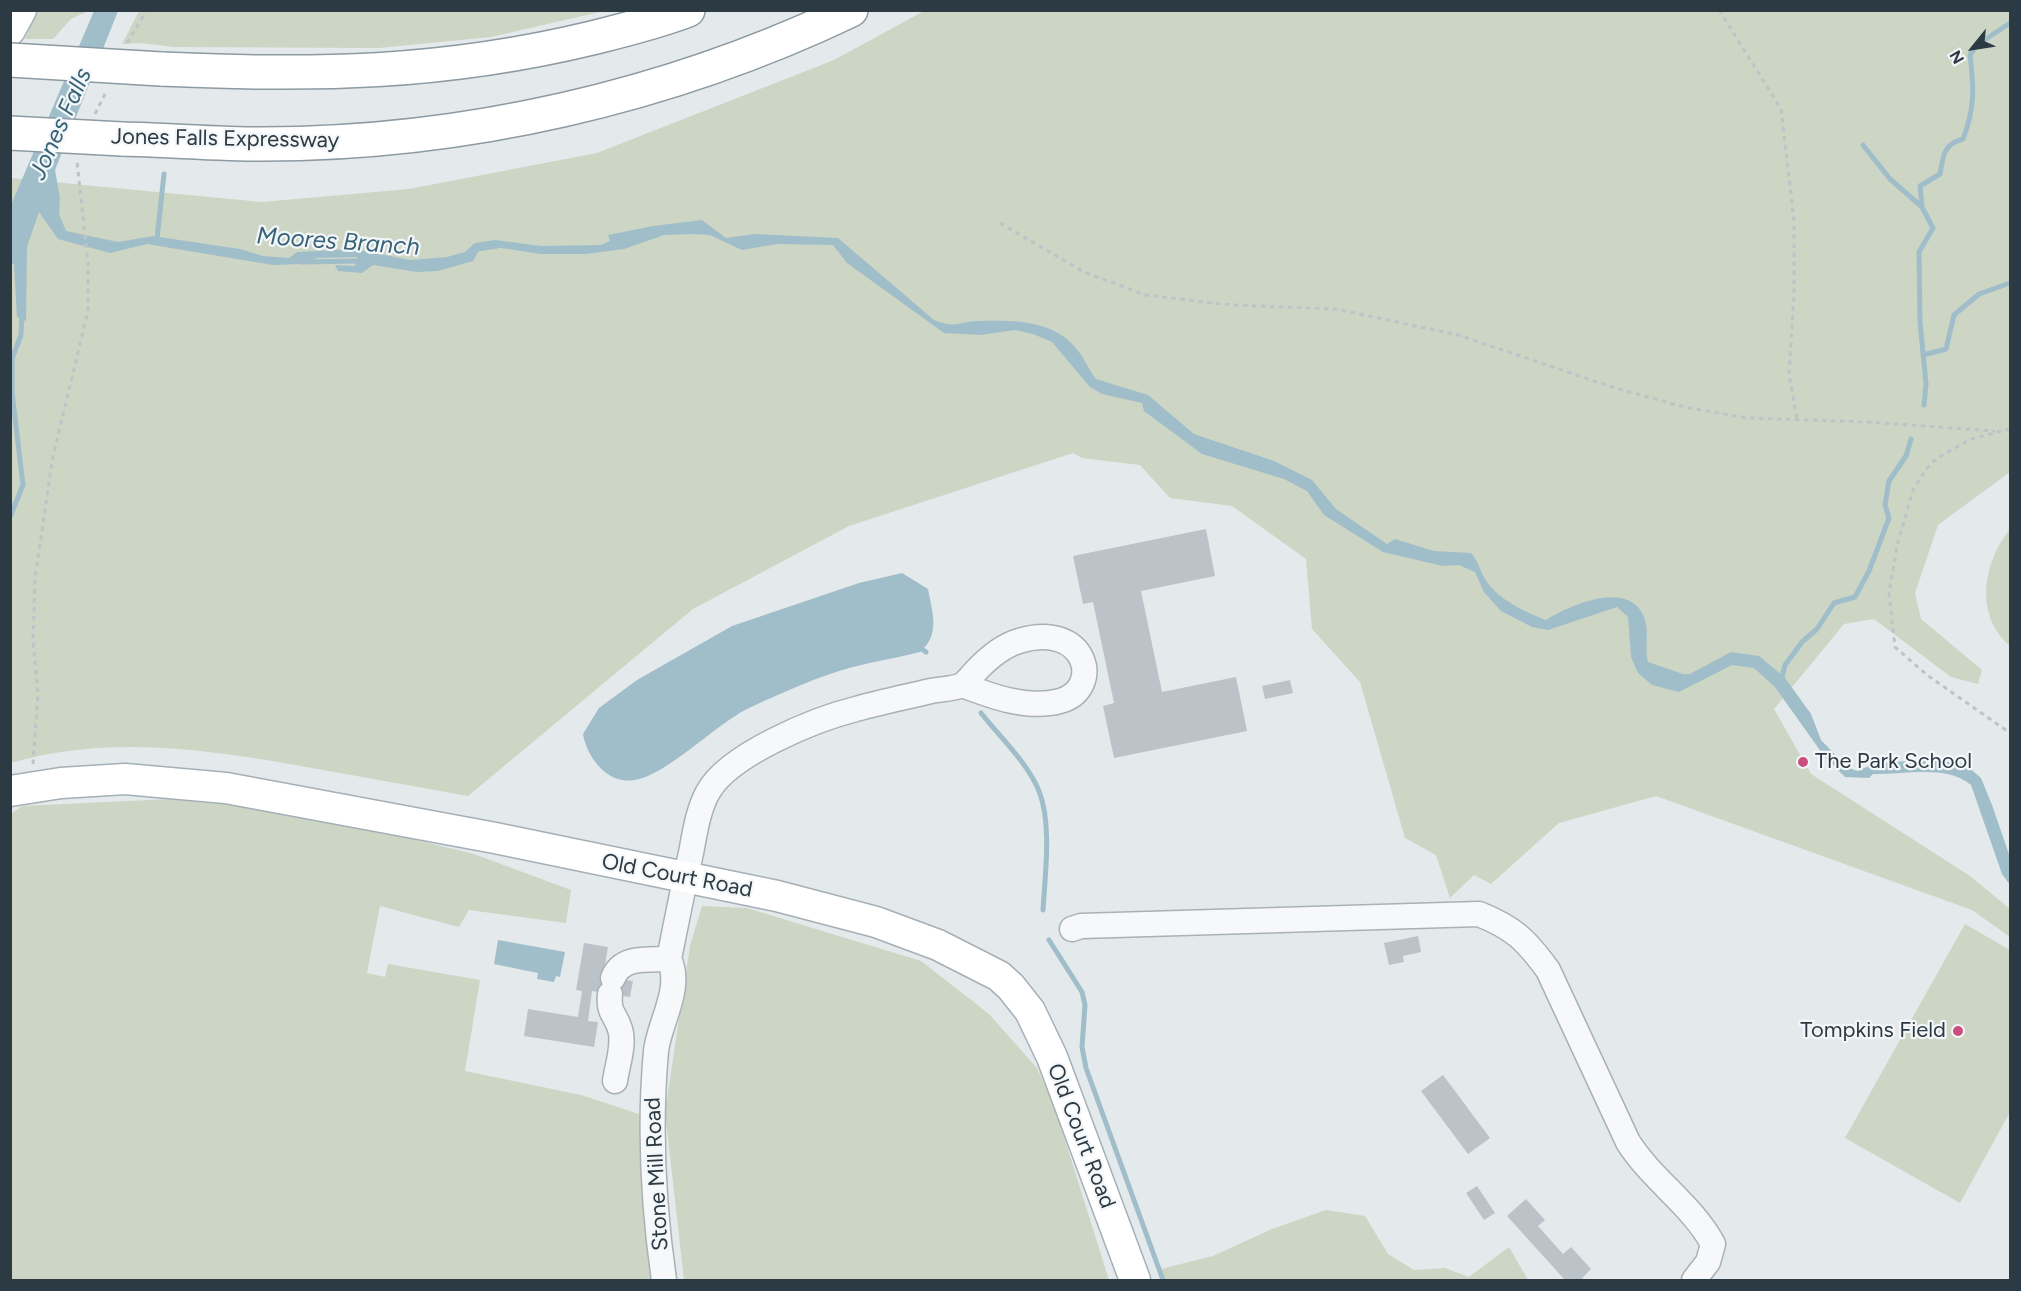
<!DOCTYPE html>
<style>
body{margin:0}
#map{position:relative;width:2021px;height:1291px;overflow:hidden;background:#e4e9eb;font-family:Figtree,sans-serif}
canvas{display:block}
.frame{position:absolute;inset:0;border:12px solid #2c3a44;pointer-events:none}
.north{position:absolute;left:1943px;top:18px;width:60px;height:60px;-webkit-text-stroke:4px #f4f7f9;paint-order:stroke;rotate:240deg;font-size:16px;font-weight:700;line-height:24px;text-align:center;color:#2c3a44}
.north::after{content:'';display:block;margin:auto;width:21px;height:27px;background:#2c3a44;clip-path:polygon(50% 0,100% 100%,50% 72%,0 100%)}
</style>
<div id="map">
<canvas width="2021" height="1291"></canvas>
<div class="frame"></div>
<div class="north">N</div>
</div>
<script>
const c = document.querySelector('canvas').getContext('2d');
c.lineJoin = 'round';
function fillPath(path, color) {
  c.fillStyle = color;
  c.fill(path, 'evenodd');
}
function trace(path, color, width, dash) {
  c.strokeStyle = color;
  c.lineWidth = width;
  c.lineCap = dash ? 'butt' : 'round';
  c.setLineDash(dash || []);
  c.stroke(path);
}
function drawText(font, color, halo, rows, align = 'center') {
  c.font = font + ' Figtree,sans-serif';
  c.lineWidth = 4.5;
  c.setLineDash([]);
  c.textBaseline = 'middle';
  c.strokeStyle = halo;
  c.fillStyle = color;
  for (const [text, x, y, turn = 0] of rows) {
    c.save();
    c.translate(x, y);
    c.rotate((+turn || 0) * Math.PI / 180);
    c.textAlign = isNaN(turn) ? turn : align;
    if (halo) c.strokeText(text, 0, 0);
    c.fillText(text, 0, 0);
    c.restore();
  }
}
fillPath(new Path2D(`
 M 37,11 L 88,11 L 71,19 L 53,39 L 25,39 Z
 M 139,11 L 139,10 L 604,11 L 491,37 L 379,48 L 174,47 L 140,43 L 122,44 Z
 M 924,11 L 2010,11 L 2010,472 L 1938,525 L 1915,593 L 1921,619 L 1982,670 L 1978,684 L 1951,677 L 1874,619 L 1844,624 L 1774,709 L 1811,774 L 1970,876 L 2010,909 L 2010,937 L 1972,910 L 1656,796 L 1559,823 L 1491,884 L 1474,875 L 1450,898 L 1436,855 L 1405,838 L 1360,682 L 1312,629 L 1306,559 L 1232,506 L 1170,498 L 1140,465 L 1082,458 L 1073,453 L 849,526 L 693,609 L 468,796 C 416,787 364,777 312,768 C 211,750 111,734 11,763 L 11,178 L 262,202 L 409,189 L 597,153 L 834,60 Z
 M 2010,529 L 2010,646 C 1974,615 1983,563 2010,529 Z
 M 234,796 L 474,854 L 571,890 L 566,923 L 469,910 L 459,927 L 380,906 L 367,973 L 385,977 L 388,964 L 480,980 L 465,1071 L 581,1095 L 639,1114 L 645,1202 L 657,1280 L 11,1280 L 11,814 L 22,806 Z
 M 702,906 L 747,908 L 921,961 L 989,1014 L 1037,1068 L 1054,1105 L 1109,1280 L 684,1280 L 665,1112 L 690,946 Z
 M 1965,924 L 2010,950 L 2010,1112 L 1960,1203 L 1845,1138 Z
 M 1326,1210 L 1365,1216 L 1388,1254 L 1414,1270 L 1445,1268 L 1469,1277 L 1509,1247 L 1528,1280 L 1163,1280 L 1161,1269 L 1213,1256 L 1272,1229 Z`), '#cdd5c5');
fillPath(new Path2D(`
 M 94,11 L 118,11 L 55,170 L 60,198 L 59,214 L 66,231 L 118,242 L 153,236 L 166,238 L 240,249 L 263,256 L 289,258 L 297,252 L 354,249 L 410,260 L 447,257 L 465,252 L 475,243 L 495,240 L 541,246 L 601,245 L 610,241 L 608,235 L 653,226 L 702,220 L 726,238 L 755,234 L 838,238 L 934,320 C 958,329 956,322 978,321 C 1013,320 1056,319 1079,352 C 1085,360 1089,370 1096,379 L 1148,395 L 1194,434 L 1274,461 L 1312,480 L 1336,509 L 1387,544 L 1395,539 L 1434,551 L 1471,553 C 1479,562 1480,572 1487,582 C 1498,599 1527,613 1546,620 C 1570,605 1629,579 1644,617 C 1650,632 1644,647 1648,662 L 1683,674 L 1690,674 L 1731,652 L 1759,656 L 1785,678 L 1811,714 L 1821,740 L 1847,767 L 1857,771 L 1874,764 L 1892,762 L 1932,760 L 1965,764 L 1981,778 L 1992,805 L 2010,857 L 2010,885 L 2002,874 L 1971,785 C 1946,764 1904,775 1873,774 L 1869,778 L 1845,777 L 1824,756 L 1775,687 L 1754,668 L 1732,665 L 1679,692 L 1652,685 L 1638,673 L 1631,657 L 1628,617 L 1617,607 L 1548,630 L 1532,627 L 1501,611 L 1484,592 L 1475,572 L 1459,565 L 1443,566 L 1383,552 L 1324,515 L 1307,491 L 1284,479 L 1202,454 L 1144,411 L 1142,403 L 1102,394 L 1090,387 L 1052,342 L 1033,334 L 1015,330 L 980,335 L 944,333 L 847,263 L 833,245 L 777,244 L 742,250 L 710,235 L 693,234 L 664,235 L 624,249 L 586,254 L 540,254 L 489,246 L 481,247 L 473,261 L 438,271 L 417,272 L 373,265 L 362,273 L 338,271 L 335,265 L 355,266 L 357,257 L 317,258 L 302,264 L 273,265 L 147,244 L 110,253 L 58,239 L 39,212 L 27,247 L 26,321 L 17,317 L 14,263 L 11,265 L 11,205 Z
 M 902,573 L 928,589 C 932,612 941,634 920,652 C 898,658 875,661 853,667 C 821,675 777,695 747,709 C 715,725 668,774 635,780 C 608,785 587,758 583,734 L 599,708 L 637,680 L 732,626 L 859,583 Z
 M 498,940 L 565,952 L 560,977 L 556,976 L 554,982 L 537,979 L 538,973 L 494,964 Z`), '#a0beca');
trace(new Path2D(`
 M 1863,145 L 1890,179 L 1922,207
 M 157,239 L 164,174
 M 477,249 L 497,246
 M 301,262 L 363,261
 M 1923,355 L 1946,349 L 1954,315 L 1979,294 L 2010,283
 M 1924,405 L 1926,384 L 1920,322 L 1919,252 L 1933,228 L 1922,207 L 1920,186 L 1940,174 C 1943,155 1944,144 1963,139 C 1975,108 1974,87 1970,55 L 1977,45 L 2010,23
 M 10,517 L 23,485 L 12,392 L 12,359 L 21,335 L 22,313
 M 923,650 L 926,652
 M 1781,681 L 1785,665 L 1802,642 L 1817,629 L 1834,603 L 1855,597 L 1869,571 L 1889,518 L 1885,505 L 1889,481 L 1906,456 L 1911,439
 M 981,713 C 1000,737 1027,762 1039,791 C 1052,824 1045,875 1043,910
 M 1049,940 L 1082,992 L 1085,1005 L 1082,1047 L 1086,1068 L 1163,1280`), '#a0beca', 5);
fillPath(new Path2D(`
 M 1206,529 L 1215,576 L 1141,591 L 1162,692 L 1236,677 L 1247,731 L 1114,758 L 1103,706 L 1114,703 L 1093,602 L 1083,604 L 1073,556 Z
 M 1290,680 L 1293,693 L 1265,699 L 1262,686 Z
 M 1418,936 L 1421,952 L 1403,956 L 1404,962 L 1389,965 L 1384,943 Z
 M 584,943 L 608,947 L 603,977 L 633,981 L 630,997 L 592,991 L 588,1021 L 598,1022 L 594,1047 L 524,1036 L 528,1009 L 578,1017 L 582,991 L 576,990 Z
 M 1443,1075 L 1490,1138 L 1468,1154 L 1421,1091 Z
 M 1477,1186 L 1495,1213 L 1484,1220 L 1466,1193 Z
 M 1526,1199 L 1545,1220 L 1538,1226 L 1563,1254 L 1571,1247 L 1591,1269 L 1582,1278 L 1584,1280 L 1565,1280 L 1507,1216 Z`), '#bbc3c9');
const minor = new Path2D(`
 M 1072,929 L 1081,926 L 1479,914 C 1514,928 1526,940 1548,970 L 1628,1142 C 1652,1180 1692,1205 1713,1244 L 1708,1262 L 1694,1280
 M 613,978 C 622,955 649,960 669,959
 M 610,994 C 608,1014 615,1013 620,1029 C 625,1044 617,1066 615,1081
 M 664,1280 C 653,1204 649,1129 656,1051 C 659,1023 683,988 669,959 C 676,924 683,888 691,853 C 695,832 698,810 708,792 C 729,754 816,719 856,709 C 881,702 906,697 931,691 C 940,689 954,689 962,685 C 967,682 971,676 975,672 C 987,659 1002,646 1019,641 C 1087,620 1104,689 1060,701 C 1028,710 991,696 962,685`);
const major = new Path2D(`
 M 10,30 L 21,10
 M 10,791 L 61,783 L 125,779 L 226,788 L 495,838 L 777,896 L 876,922 L 938,945 L 999,976 L 1011,987 L 1030,1011 L 1052,1057 L 1135,1280`);
const highway = new Path2D(`
 M 161,69 C 313,76 443,74 592,38 C 624,30 657,22 688,10
 M 122,139 C 169,140 216,144 262,144 C 464,144 669,97 851,10`);
trace(minor, '#a9b1b6', 27);
trace(major, '#a4b0b7', 33);
trace(highway, '#8c9aa2', 36);
trace(new Path2D(`
 M 1719,10 L 1781,109 L 1794,221 L 1794,295 L 1789,374 L 1797,420
 M 127,43 L 147,10
 M 95,114 L 107,90
 M 1000,223 L 1084,272 L 1145,295 L 1232,305 L 1336,309 L 1458,335 L 1612,387 L 1684,407 L 1747,418 L 1868,422 L 1995,431
 M 2010,429 L 1971,439 L 1937,458 L 1927,468 L 1913,490 L 1897,546 L 1889,593 L 1895,647 L 1927,675 L 2010,733
 M 33,764 L 38,693 L 33,641 L 35,578 L 53,456 L 88,311 L 88,263 L 77,162`), '#bec3c7', 3, [4.5, 4.5]);
trace(minor, '#f7f8fa', 24);
trace(major, '#fff', 30);
trace(highway, '#fff', 33);
const highwayBridge = new Path2D(`
 M 10,60 L 161,69
 M 10,133 L 122,139`);
trace(highwayBridge, '#8c9aa2', 36, []);
trace(highwayBridge, '#fff', 33);
for (const [x, y, r, color] of [
 [1803,762,6,"#cb4e7e"],
 [1958,1031,6,"#cb4e7e"]
]) {
  const dot = new Path2D();
  dot.arc(x, y, r, 0, 2 * Math.PI);
  c.fillStyle = color;
  c.fill(dot);
  trace(dot, '#f4f7f9', 2);
}
drawText('22px', '#2c3a44', '#f4f7f9', [
 ["Jones Falls Expressway",225,139,1],
 ["Old Court Road",677,876,11],
 ["Old Court Road",1081,1136,69],
 ["Stone Mill Road",657,1174,-93]
]);
drawText('22px', '#2c3a44', '#f4f7f9', [
 ["The Park School",1815,762],
 ["Tompkins Field",1946,1031,"right"]
], 'left');
drawText('italic 24px', '#376277', '#f4f7f9', [
 ["Jones Falls",61,124,-66],
 ["Moores Branch",338,242,4]
]);
</script>
